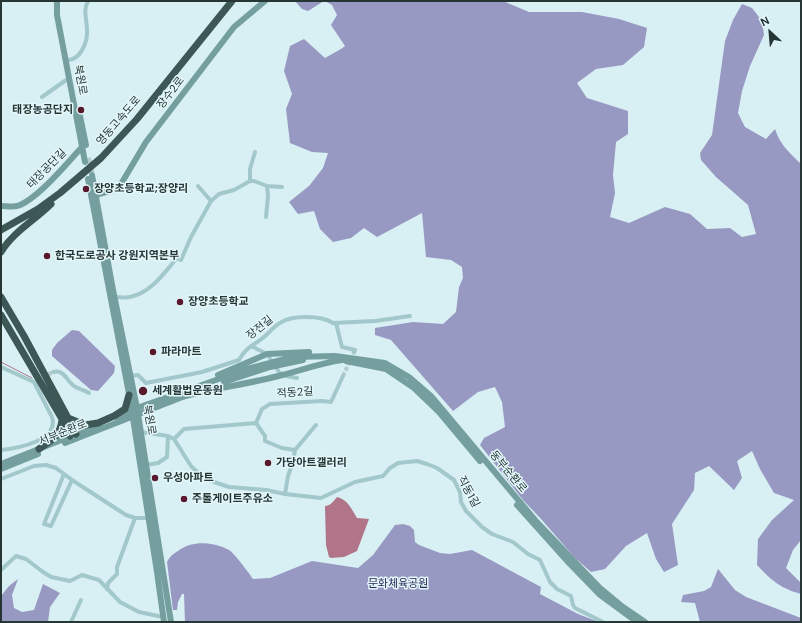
<!DOCTYPE html>
<meta charset="utf-8">
<style>
body{margin:0}
#map{position:relative;width:802px;height:623px;overflow:hidden;background:#d8eff3;font-family:"DM Sans",sans-serif}
canvas{display:block}
.frame{position:absolute;inset:0;border:2px solid #263635;pointer-events:none}
.north{position:absolute;left:750px;top:12px;width:40px;height:40px;-webkit-text-stroke:3px #e4f7fa;paint-order:stroke;rotate:334deg;font-size:11px;font-weight:700;line-height:16px;text-align:center;color:#263635}
.north::after{content:'';display:block;margin:auto;width:14px;height:18px;background:#263635;clip-path:polygon(50% 0,100% 100%,50% 72%,0 100%)}
</style>
<div id="map">
<canvas width="802" height="623"></canvas>
<div class="frame"></div>
<div class="north">N</div>
</div>
<script>
const c = document.querySelector('canvas').getContext('2d');
c.lineJoin = 'round';
function fillPath(path, color) {
  c.fillStyle = color;
  c.fill(path, 'evenodd');
}
function trace(path, color, width, dash) {
  c.strokeStyle = color;
  c.lineWidth = width;
  c.lineCap = dash ? 'butt' : 'round';
  c.setLineDash(dash || []);
  c.stroke(path);
}
function drawText(font, color, halo, rows, align = 'center') {
  c.font = font + ' "DM Sans","Noto Sans KR",sans-serif';
  c.lineWidth = 3;
  c.setLineDash([]);
  c.textBaseline = 'middle';
  c.strokeStyle = halo;
  c.fillStyle = color;
  for (const [text, x, y, turn = 0] of rows) {
    c.save();
    c.translate(x, y);
    c.rotate((+turn || 0) * Math.PI / 180);
    c.textAlign = isNaN(turn) ? turn : align;
    if (halo) c.strokeText(text, 0, 0);
    c.fillText(text, 0, 0);
    c.restore();
  }
}
fillPath(new Path2D(`
 M 295,1 L 324,1 L 308,11 L 302,9 Z
 M 325,1 L 503,1 L 529,12 L 582,12 L 619,19 L 647,28 L 644,47 L 623,65 L 596,69 L 577,83 L 587,98 L 628,111 L 628,134 L 616,142 L 613,175 L 615,193 L 610,217 L 629,223 L 665,207 L 690,214 L 707,229 L 730,228 L 742,237 L 756,234 L 748,205 L 716,177 L 701,160 L 700,153 L 712,135 L 725,41 L 733,20 L 742,4 L 752,8 L 762,21 L 764,35 L 750,66 L 742,91 L 738,113 L 745,127 L 766,139 L 775,129 C 780,145 790,153 801,164 L 801,540 L 793,550 L 786,568 L 800,582 L 801,594 C 780,588 771,580 757,565 L 758,539 L 772,520 L 794,500 L 774,493 L 760,469 L 752,451 L 737,461 L 742,478 L 734,490 L 709,466 L 695,473 L 694,490 L 672,524 L 678,565 L 664,572 L 656,559 L 647,533 L 626,546 L 605,569 L 591,572 L 574,557 L 542,520 L 523,500 L 480,445 L 484,438 L 505,427 L 502,402 L 495,387 L 478,392 L 453,411 L 391,340 L 375,335 L 375,328 L 413,322 L 443,324 L 456,312 L 459,287 L 463,278 L 462,267 L 451,260 L 426,257 L 422,213 L 377,237 L 364,228 L 351,238 L 333,242 L 320,229 L 314,211 L 298,214 L 289,202 L 309,186 L 323,168 L 328,153 L 312,152 L 290,143 L 286,109 L 292,94 L 284,71 L 290,46 L 304,39 L 325,58 L 341,49 L 345,46 L 331,25 L 337,15 L 332,5 Z
 M 72,330 L 79,331 L 115,366 L 114,373 L 98,391 L 91,390 L 52,356 L 52,350 L 57,343 Z
 M 403,524 L 410,526 L 414,530 L 415,542 L 419,545 L 440,553 L 450,554 L 472,550 L 541,587 L 540,594 L 578,614 L 599,622 L 185,622 L 184,594 L 182,594 L 178,602 L 177,610 L 173,610 L 167,562 C 170,556 173,554 178,551 C 193,540 213,542 229,550 C 234,553 249,573 253,579 L 270,578 L 312,561 L 358,568 L 373,555 L 395,525 Z
 M 718,569 L 735,590 L 746,597 L 801,618 L 801,622 L 700,622 L 695,603 L 681,602 L 683,595 L 704,591 L 711,587 Z
 M 18,579 L 12,595 L 14,608 L 22,612 L 34,610 L 43,584 L 60,593 L 50,607 L 48,622 L 1,622 L 1,596 L 9,586 Z`), '#9799c2');
fillPath(new Path2D(`
 M 337,497 C 348,500 351,508 357,518 L 369,519 L 357,551 L 344,557 L 331,558 L 329,557 L 326,545 L 325,506 C 330,506 334,501 337,497 Z`), '#b17589');
trace(new Path2D(`
 M 1,362 L 32,378`), '#b17589', 1);
trace(new Path2D(`
 M 343,376 L 354,352
 M 37,380 L 53,372`), '#b4cacd', 4, [4, 2]);
trace(new Path2D(`
 M 88,158 L 92,175`), '#b4cacd', 6, [6, 3]);
trace(new Path2D(`
 M 69,60 C 80,59 87,43 87,33 C 88,21 82,12 88,1
 M 42,97 L 69,78
 M 250,181 L 250,169 L 255,152
 M 198,186 L 211,201
 M 266,217 L 268,196 L 267,186
 M 115,297 C 119,297 125,298 130,297 C 151,293 164,273 177,258 L 181,260 L 191,237 L 211,201 L 219,194 L 234,190 L 250,181 L 254,181 L 267,186 L 282,187
 M 336,323 L 342,347 L 355,350 L 354,352
 M 251,346 L 267,354 L 281,375 L 297,378
 M 1,367 L 34,382 L 52,417 C 59,441 18,448 1,450
 M 53,372 C 64,369 67,381 74,386 C 78,389 84,390 89,393
 M 131,376 L 138,375 L 146,383 L 202,372 L 239,360 C 246,347 253,346 264,337 C 269,333 274,326 280,323 C 291,315 321,315 333,323 L 375,321 L 410,316
 M 256,423 L 265,436 L 265,441 L 282,448 L 295,450
 M 141,432 L 168,436 L 174,439 L 191,466 L 200,475 L 214,482 L 229,487 L 266,490 L 285,494 L 321,498 L 355,482 L 383,476 L 390,468 L 398,463 L 417,461 L 427,464 L 437,468 L 454,480 L 460,492 L 461,502 L 466,511 L 482,527 L 492,534 L 513,542 L 528,554 L 540,560 L 550,582 L 557,589 L 571,596 L 573,605 L 575,608 L 603,622
 M 174,439 L 184,429 L 256,423 L 262,409 L 270,404 L 322,401 L 331,402 L 343,376
 M 146,465 L 158,463 L 167,457 L 168,436
 M 64,474 L 44,524 L 51,526 L 72,480
 M 1,479 L 34,466 L 46,465 L 56,468 L 72,480 L 126,515 L 135,518 L 149,518
 M 285,494 L 288,476 L 293,462 L 295,450 L 316,425
 M 1,570 L 16,556 L 26,559 L 43,572 L 51,577 L 70,581 L 82,575 L 99,580 L 120,602 L 139,612 L 163,617
 M 107,589 L 108,583 L 117,574 L 117,567 L 135,518
 M 71,622 L 81,600`), '#a3c8cb', 4);
trace(new Path2D(`
 M 57,1 L 57,15 L 85,162
 M 80,116 L 86,145
 M 92,175 L 113,290 L 137,408 L 171,622
 M 88,179 L 130,399 L 157,572 L 164,622
 M 92,196 L 113,190 L 121,184 L 146,142 L 234,27 L 265,1
 M 1,206 C 6,206 12,207 17,206 C 37,200 67,163 82,147
 M 346,361 L 386,369 L 414,388 L 439,412 L 480,461
 M 218,375 L 267,354 L 309,352
 M 224,382 L 270,367 L 303,360
 M 182,397 C 215,388 249,384 282,375 C 302,370 321,363 342,360
 M 117,417 L 137,408 L 247,369 L 293,357 L 335,356 L 385,363 L 409,377 L 431,396 L 535,520 L 574,561 L 600,588 L 623,607 L 645,622
 M 65,443 L 185,396
 M 1,464 L 99,425
 M 1,469 L 38,454
 M 517,505 L 569,563 L 599,594 L 637,622`), '#749f9e', 6);
trace(new Path2D(`
 M 1,230 L 38,209 L 60,193 L 101,158 L 137,119 L 232,1
 M 1,252 C 13,232 35,220 51,204
 M 1,297 L 24,336 L 68,418 L 76,434
 M 1,315 L 62,419 L 70,436
 M 68,418 L 85,425 L 98,423 L 114,416 L 125,409 L 129,395
 M 39,449 C 52,440 60,436 62,420`), '#3c5755', 7);
for (const [x, y, r, color] of [
 [81,110,4,"#59192d"],
 [86,189,4,"#59192d"],
 [47,256,4,"#59192d"],
 [180,302,4,"#59192d"],
 [153,352,4,"#59192d"],
 [143,391,5,"#59192d"],
 [268,463,4,"#59192d"],
 [155,478,4,"#59192d"],
 [184,499,4,"#59192d"]
]) {
  const dot = new Path2D();
  dot.arc(x, y, r, 0, 2 * Math.PI);
  c.fillStyle = color;
  c.fill(dot);
  trace(dot, '#e4f7fa', 1.5);
}
drawText('11px', '#263635', '#e4f7fa', [
 ["북원로",80,80,80],
 ["장수2로",171,93,-52],
 ["영동고속도로",119,121,-49],
 ["태장공단길",47,169,-45],
 ["장전길",260,328,-39],
 ["적동2길",295,393,-4],
 ["북원로",149,420,80],
 ["서부순환로",63,433,-22],
 ["동부순환로",508,472,50],
 ["직동1길",468,492,62]
]);
drawText('bold 11px', '#263635', '#e4f7fa', [
 ["태장농공단지",73,110,"right"],
 ["장양초등학교;장양리",94,189],
 ["한국도로공사 강원지역본부",55,256],
 ["장양초등학교",188,302],
 ["파라마트",161,352],
 ["세계활법운동원",152,391],
 ["가당아트갤러리",276,463],
 ["우성아파트",163,478],
 ["주톨게이트주유소",192,499]
], 'left');
drawText('11px', '#282855', '#e4f7fa', [
 ["문화체육공원",398,584]
]);
</script>
